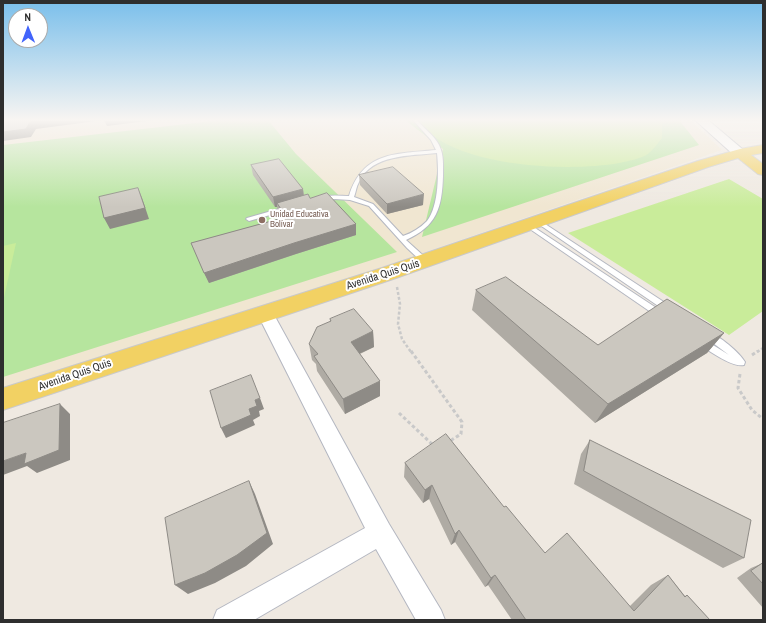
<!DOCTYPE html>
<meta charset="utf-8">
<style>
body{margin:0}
#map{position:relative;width:766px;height:623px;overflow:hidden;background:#efe9e1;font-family:"Archivo Narrow",sans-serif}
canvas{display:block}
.frame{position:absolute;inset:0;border:4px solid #2e2e2e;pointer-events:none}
.north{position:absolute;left:8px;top:8px;width:40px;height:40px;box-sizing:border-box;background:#fff;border:1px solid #ababab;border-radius:50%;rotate:359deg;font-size:11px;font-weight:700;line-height:16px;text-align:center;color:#2e2e2e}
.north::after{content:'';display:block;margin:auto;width:14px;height:18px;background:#4264fb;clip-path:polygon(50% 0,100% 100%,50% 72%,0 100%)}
</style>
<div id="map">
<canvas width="766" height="623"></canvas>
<div class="frame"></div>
<div class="north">N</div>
</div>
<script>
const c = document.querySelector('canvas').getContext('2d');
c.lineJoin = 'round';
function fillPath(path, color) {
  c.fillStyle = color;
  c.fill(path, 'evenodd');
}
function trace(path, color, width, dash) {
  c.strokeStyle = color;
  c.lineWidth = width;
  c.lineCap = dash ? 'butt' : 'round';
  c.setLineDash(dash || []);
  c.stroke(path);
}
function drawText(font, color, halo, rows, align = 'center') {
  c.font = font + ' "Archivo Narrow",sans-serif';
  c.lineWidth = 4;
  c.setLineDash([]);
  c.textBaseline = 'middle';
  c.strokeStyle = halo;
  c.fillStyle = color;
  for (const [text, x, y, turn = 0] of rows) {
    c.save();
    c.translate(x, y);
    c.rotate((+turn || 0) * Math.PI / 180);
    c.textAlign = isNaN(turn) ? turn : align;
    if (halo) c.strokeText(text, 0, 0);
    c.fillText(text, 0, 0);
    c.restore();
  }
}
fillPath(new Path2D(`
 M 3,120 L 691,120 L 722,150 L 318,289 L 3,390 Z`), '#f0e6d1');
fillPath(new Path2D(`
 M 221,120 L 268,120 L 296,154 L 397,252 L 3,377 L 3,145 Z
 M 405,120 L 679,120 L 699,145 L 422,237 L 443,149 Z`), '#b6e59e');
fillPath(new Path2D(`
 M 417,120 L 659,120 L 662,123 L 662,138 C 658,143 653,150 648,154 C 640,159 628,161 619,163 C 568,172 467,167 427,131 C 423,127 419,124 417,120 Z
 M 729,179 L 763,199 L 763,311 L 729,335 L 568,233 Z
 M 16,243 L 3,302 L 3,246 Z`), '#c9ec9a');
const lane = new Path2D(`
 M 413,120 L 417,120 C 424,129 434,135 439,145 C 444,155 443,165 443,176 C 442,208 437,226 406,240 L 427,259 L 429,261 L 427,263 L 423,263 L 407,248 L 369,206 L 350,200 L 335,199 L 322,201 L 319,199 C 327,194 339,196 349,196 C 363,151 396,154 436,150 L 431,140 ZM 437,153 C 439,171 439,206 427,221 C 420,228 412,233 403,236 L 373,204 L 354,197 C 356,192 356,187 359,182 C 372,154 410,156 437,153 Z
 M 289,206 L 291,207 L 291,209 L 249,221 L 246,219 L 247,218 Z
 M 539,220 L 673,308 L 674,310 L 673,312 L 667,312 L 537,223 L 536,222 Z
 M 529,224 L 664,313 L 665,315 L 664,317 L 658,317 L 527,227 L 526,226 Z
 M 708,332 C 720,336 739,352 745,362 L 744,365 C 733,368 709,351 699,344 L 698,342 L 699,340 L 705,340 L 729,355 L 705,337 L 704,335 L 705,333 Z`);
const street = new Path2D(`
 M 265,307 L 271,309 L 273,313 L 389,524 L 441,610 L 445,620 L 416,620 L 376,549 L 254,620 L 213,620 L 217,610 L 365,528 L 257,313 L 259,309 Z`);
const secondary = new Path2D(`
 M 695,120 L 708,120 L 747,153 L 745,156 L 735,156 Z`);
const primary = new Path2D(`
 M 763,145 L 763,153 L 751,155 L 763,164 L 763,175 L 758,174 L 738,158 L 708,167 L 396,278 L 3,410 L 3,388 L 382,268 L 698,161 L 740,149 Z`);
trace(lane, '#b4b7c1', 2);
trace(street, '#b4b7c1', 2);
trace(secondary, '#b4b7c1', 2);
trace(primary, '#c9c9c9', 2);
trace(new Path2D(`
 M 397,287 L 400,304 L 398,324 L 402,339 L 411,352
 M 757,352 L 763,348`), '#c9c9c9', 2.5, [3, 2]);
trace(new Path2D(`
 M 411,351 L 462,422 L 461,434 L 450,441
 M 752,355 L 758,351
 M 740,374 L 738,388 L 752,410 L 763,419
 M 399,413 L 434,446`), '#c9c9c9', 3, [3.5, 2.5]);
fillPath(lane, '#fff');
fillPath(street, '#fff');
fillPath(secondary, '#fff');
fillPath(primary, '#f2d163');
fillPath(new Path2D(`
 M 251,165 L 303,189 L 304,195 L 310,198 L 356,224 L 356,235 L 296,254 L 209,283 L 191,243 L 282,218 L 279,213 L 277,207 L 275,207 L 253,175 Z
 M 359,175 L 423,205 L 387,214 L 360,185 Z
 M 476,290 L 598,345 L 724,333 L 707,353 L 595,423 L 472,310 Z
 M 330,319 L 373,331 L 374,347 L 360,354 L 380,381 L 380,396 L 345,414 L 317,371 L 316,364 L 312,360 L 309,344 L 330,322 Z
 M 590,440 L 744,558 L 723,568 L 574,484 L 581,454 Z
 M 405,463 L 504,507 L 545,553 L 630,606 L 651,585 L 668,575 L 685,596 L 687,595 L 710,620 L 512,620 L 488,585 L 485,587 L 455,542 L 451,545 L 429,499 L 423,503 L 404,477 Z
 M 763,563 L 763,608 L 737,578 L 751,568 Z`), '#afaba4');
fillPath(new Path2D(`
 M 31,120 L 155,120 L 107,126 L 104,120 L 36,129 L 31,137 L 3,141 L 3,132 Z
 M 138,188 L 142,198 L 149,219 L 110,229 L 104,218 Z
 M 303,189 L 304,199 L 277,203 L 277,207 L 275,207 L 273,197 Z
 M 424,194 L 423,205 L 387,214 L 387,204 Z
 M 356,224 L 356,235 L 296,254 L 209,283 L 204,273 L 294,243 Z
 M 373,331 L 374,347 L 352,357 L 351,342 Z
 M 724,333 L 707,353 L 595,423 L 608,404 Z
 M 380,381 L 380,396 L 345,414 L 343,399 Z
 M 260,398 L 264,409 L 259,411 L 260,416 L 253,420 L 255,425 L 226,438 L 221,428 L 249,409 L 255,400 Z
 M 60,404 L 70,414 L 70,460 L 37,473 L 27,466 L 3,475 L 3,461 L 26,453 Z
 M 249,481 L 255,494 L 273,544 L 246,566 L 215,583 L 188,594 L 175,585 Z
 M 432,485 L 429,499 L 423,503 L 425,490 Z
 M 459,530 L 455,542 L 451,545 L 455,534 Z
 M 495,575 L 488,585 L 485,587 L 491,578 Z`), '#8e8b86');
const building = new Path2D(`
 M 3,120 L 38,120 L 31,120 L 26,129 L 3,132 Z
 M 279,159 L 303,189 L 273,197 L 251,165 Z
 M 393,167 L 424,194 L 387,204 L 359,175 Z
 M 138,188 L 145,208 L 104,218 L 99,197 Z
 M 327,193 L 356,224 L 294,243 L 204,273 L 191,243 L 286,217 L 277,203 L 308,194 L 310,198 Z
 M 506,277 L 598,345 L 667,299 L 724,333 L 608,404 L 476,290 Z
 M 354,309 L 373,331 L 351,342 L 380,381 L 343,399 L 314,356 L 318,354 L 309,344 L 317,327 L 331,321 L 330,319 Z
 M 251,375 L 260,398 L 255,400 L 257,406 L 249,409 L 251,415 L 221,428 L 210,391 Z
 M 60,404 L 59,450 L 24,464 L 26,453 L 3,461 L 3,423 Z
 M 446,434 L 504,507 L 506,506 L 545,553 L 567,533 L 634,611 L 668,575 L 685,597 L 687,595 L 710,620 L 526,620 L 495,575 L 491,578 L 459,530 L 455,534 L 432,485 L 425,490 L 405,463 Z
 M 590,440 L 751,520 L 744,558 L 584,471 Z
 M 249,481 L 267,533 L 237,555 L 205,573 L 175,585 L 165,518 Z
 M 763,563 L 763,584 L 751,571 Z`);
fillPath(building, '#cbc7bf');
trace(building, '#8e8b86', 1);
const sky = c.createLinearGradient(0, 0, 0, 207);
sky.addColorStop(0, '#7abfeb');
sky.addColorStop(0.58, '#f8f5f2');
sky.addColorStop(1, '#f8f5f200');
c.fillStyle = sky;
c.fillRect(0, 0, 766, 207);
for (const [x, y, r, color] of [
 [262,220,4,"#8d6e63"]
]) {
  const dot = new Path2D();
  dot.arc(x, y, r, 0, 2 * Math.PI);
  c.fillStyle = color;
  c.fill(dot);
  trace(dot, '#fff', 1.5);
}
drawText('9px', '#785e54', '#fff', [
 ["Unidad Educativa",270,215],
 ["Bolívar",270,225]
], 'left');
drawText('11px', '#2e2e2e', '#fff', [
 ["Avenida Quis Quis",383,275,-18],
 ["Avenida Quis Quis",75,375,-19]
]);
</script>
